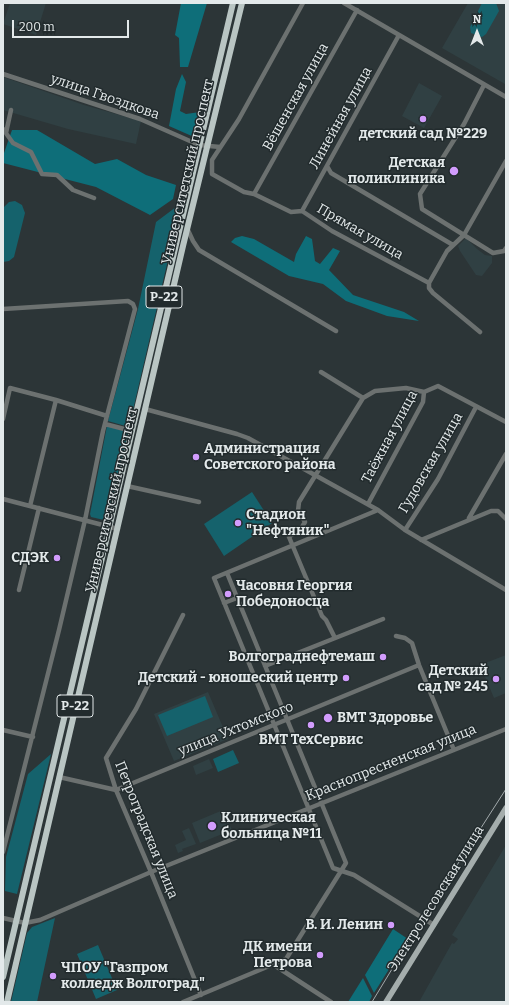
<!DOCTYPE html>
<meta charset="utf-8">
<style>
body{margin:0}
#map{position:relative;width:509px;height:1005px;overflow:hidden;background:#2c3537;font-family:Bitter,serif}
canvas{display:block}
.frame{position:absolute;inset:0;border:4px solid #e3e9ea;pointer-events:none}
.north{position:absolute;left:457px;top:12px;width:40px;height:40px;-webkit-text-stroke:3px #222b2d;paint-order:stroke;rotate:0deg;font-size:11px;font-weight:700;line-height:16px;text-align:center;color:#e3e9ea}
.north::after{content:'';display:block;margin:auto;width:14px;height:18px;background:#e3e9ea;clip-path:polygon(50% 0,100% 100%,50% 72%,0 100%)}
.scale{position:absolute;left:12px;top:20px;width:117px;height:18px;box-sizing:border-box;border:2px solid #e3e9ea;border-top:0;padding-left:5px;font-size:12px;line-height:14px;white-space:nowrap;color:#e3e9ea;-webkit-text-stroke:3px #222b2d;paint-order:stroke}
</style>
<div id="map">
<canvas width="509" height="1005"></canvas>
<div class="frame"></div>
<div class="north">N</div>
<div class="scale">200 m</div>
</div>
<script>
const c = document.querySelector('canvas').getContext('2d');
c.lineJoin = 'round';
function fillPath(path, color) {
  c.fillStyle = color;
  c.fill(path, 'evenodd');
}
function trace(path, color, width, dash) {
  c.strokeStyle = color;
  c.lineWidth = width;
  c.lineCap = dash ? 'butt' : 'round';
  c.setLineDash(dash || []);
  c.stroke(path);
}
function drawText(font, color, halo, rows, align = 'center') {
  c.font = font + ' Bitter,serif';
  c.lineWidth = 3;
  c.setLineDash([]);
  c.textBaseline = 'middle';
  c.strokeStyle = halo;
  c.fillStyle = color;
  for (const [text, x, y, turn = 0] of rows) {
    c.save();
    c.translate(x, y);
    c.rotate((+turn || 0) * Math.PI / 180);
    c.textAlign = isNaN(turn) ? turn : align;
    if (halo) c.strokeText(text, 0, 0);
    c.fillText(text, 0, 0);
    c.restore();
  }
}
fillPath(new Path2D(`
 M 10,3 L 46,3 L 36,35 L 3,24 Z
 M 468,3 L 506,3 L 505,84 L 442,48 Z
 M 3,77 L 84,105 L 141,121 L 136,144 L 68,129 L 3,110 Z
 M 419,83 L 442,96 L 424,128 L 402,116 Z
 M 466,238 L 477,249 L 485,255 L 492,256 L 492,263 L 482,276 L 476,275 L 460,251 L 458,246 Z
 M 506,655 L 506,693 L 494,698 L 480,665 Z
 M 208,692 L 228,739 L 174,761 L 154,714 Z
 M 209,759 L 213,768 L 196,775 L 193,766 Z
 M 223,810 L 232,830 L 200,843 L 192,823 Z
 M 189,828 L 196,844 L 182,849 L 183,851 L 178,853 L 175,845 L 186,840 L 182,831 Z
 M 506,845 L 506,1002 L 419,1002 L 452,943 L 454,944 L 458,939 L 452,935 Z`), '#304043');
fillPath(new Path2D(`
 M 482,3 L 496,3 L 499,11 L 486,34 L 482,37 L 471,33 L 470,27 Z
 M 15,201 L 22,205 L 25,213 L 14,257 L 9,261 L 3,262 L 3,208 L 9,202 Z
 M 180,204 L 174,234 L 129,427 L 108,421 L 138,309 L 156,222 Z
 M 107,426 L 128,432 L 107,518 L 104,520 L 91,517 L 90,514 Z
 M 252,492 L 272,523 L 224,556 L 204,524 Z
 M 205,696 L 213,717 L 167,736 L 158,715 Z
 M 233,750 L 239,763 L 218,772 L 213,759 Z
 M 51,754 L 17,894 L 5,891 L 6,857 L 28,774 Z
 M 55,918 L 37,1002 L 11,1002 L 27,933 L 32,927 Z
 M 98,945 L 117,990 L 96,999 L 77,954 Z`), '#15626c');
fillPath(new Path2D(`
 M 181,3 L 207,3 L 188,67 L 180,67 L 179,38 L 175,35 Z
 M 182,74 L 186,82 L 180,111 L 186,114 L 200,112 L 194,137 L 169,126 L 176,89 Z
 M 12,130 L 37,130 L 95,164 L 117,159 L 146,175 L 176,185 L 173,199 L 150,215 L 96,187 L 3,163 L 3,156 Z
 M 242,236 L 254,239 L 294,262 L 296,254 L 306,236 L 312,239 L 315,261 L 320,264 L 333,248 L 340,251 L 329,270 L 353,295 L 404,312 L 419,321 L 387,316 L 346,301 L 323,284 L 289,276 L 231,242 L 235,238 Z
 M 393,929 L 408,939 L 374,993 L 365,975 Z
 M 363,978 L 372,996 L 369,1002 L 348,1002 Z`), '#0e6e79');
trace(new Path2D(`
 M 303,3 L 239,119 L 212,160 L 212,174 L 244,192 L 254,194 L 291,212 L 302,211 L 332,231 L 429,283
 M 344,3 L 506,97
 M 3,74 L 140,119 L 199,145 L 220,147
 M 484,85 L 464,124 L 420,194 L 422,209 L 493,253 L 504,251 L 506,248
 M 3,129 L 13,143 L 31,152 L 42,174 L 57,175 L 73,190 L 94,198
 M 6,133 L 11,110
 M 327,166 L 331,173 L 453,245
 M 254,194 L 357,10
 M 302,211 L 399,35
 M 187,228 L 193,241 L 199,250 L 336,331
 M 429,283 L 447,251 L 464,235 L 506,161
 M 429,283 L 429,288 L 433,293 L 480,332
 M 3,309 L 128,301 L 133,304 L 135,309 L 103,431 L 85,520 L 59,630 L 3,852
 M 321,372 L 363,398
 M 145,409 L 237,434 L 248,438 L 378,510 L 405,530 L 506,590
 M 3,419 L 10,388 L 56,400 L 107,416
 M 105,424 L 132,431
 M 127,486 L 199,502
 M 3,499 L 118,529
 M 368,504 L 423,402 L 424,392 L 438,386 L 506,422
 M 30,506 L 56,400
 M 378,510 L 214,578 L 333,868 L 354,875 L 434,925
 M 469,518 L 506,454
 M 405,530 L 438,479 L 476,407
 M 421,540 L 491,511 L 498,511 L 506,519
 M 19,590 L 39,508
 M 224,603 L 237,598
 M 183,615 L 136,709 L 106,758 L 116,790 L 151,872 L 201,995
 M 396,636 L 405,638 L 412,643 L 419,665 L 454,750
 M 335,638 L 326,620 L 322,616 L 289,537 L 302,527 L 305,522 L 298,511 L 299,502 L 363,398 L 375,391 L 406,388 L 424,392
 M 265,666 L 383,619
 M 3,730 L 33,737
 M 59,777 L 116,790 L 419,665
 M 3,918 L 25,923 L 40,920 L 151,872 L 506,729
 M 274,965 L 331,1002
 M 183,1002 L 286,959 L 346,863 L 227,573`), '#6c7170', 4.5);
trace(new Path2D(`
 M 386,1002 L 506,808`), '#a4adac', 5.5);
trace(new Path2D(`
 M 3,977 L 233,3
 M 7,1002 L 183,246 L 242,3`), '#b9c5c3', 6);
trace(new Path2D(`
 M 372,1002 L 423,918 L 506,789`), '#a3aaac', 1);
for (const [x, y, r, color] of [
 [423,119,4,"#d29cfd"],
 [454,171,5,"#d29cfd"],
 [196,457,4,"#d29cfd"],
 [238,523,4,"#d29cfd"],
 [57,558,4,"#d29cfd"],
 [228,594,4,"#d29cfd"],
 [383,657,4,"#d29cfd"],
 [346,678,4,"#d29cfd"],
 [496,679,4,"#d29cfd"],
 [328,718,5,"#d29cfd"],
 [311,725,4,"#d29cfd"],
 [212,826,5,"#d29cfd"],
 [391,925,4,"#d29cfd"],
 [320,955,4,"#d29cfd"],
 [53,976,4,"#d29cfd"]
]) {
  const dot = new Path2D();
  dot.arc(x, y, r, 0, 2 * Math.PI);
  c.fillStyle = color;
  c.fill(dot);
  trace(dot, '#222b2d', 1.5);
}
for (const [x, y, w] of [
 [164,297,36],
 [75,706,36]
]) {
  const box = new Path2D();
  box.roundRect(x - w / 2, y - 11, w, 22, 3);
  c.fillStyle = '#222b2d';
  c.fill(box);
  trace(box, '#e3e9ea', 1);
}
drawText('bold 13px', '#e3e9ea', null, [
 ["Р-22",164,297],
 ["Р-22",75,706]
]);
drawText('14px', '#e3e9ea', '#222b2d', [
 ["улица Гвоздкова",105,97,19],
 ["Вёшенская улица",296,97,-61],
 ["Линейная улица",341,118,-61],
 ["Университетский проспект",188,172,-77],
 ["Прямая улица",360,232,30],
 ["Таёжная улица",390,437,-62],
 ["Гудовская улица",431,463,-60],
 ["Университетский проспект",112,500,-77],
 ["улица Ухтомского",236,729,-22],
 ["Краснопресненская улица",391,763,-22],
 ["Петроградская улица",146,830,68],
 ["Электролесовская улица",436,899,-58]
]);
drawText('bold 14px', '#e3e9ea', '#222b2d', [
 ["детский сад №229",423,134,"center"],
 ["Детская",445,163],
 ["поликлиника",445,179],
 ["Администрация",204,449,"left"],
 ["Советского района",204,465,"left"],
 ["Стадион",246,515,"left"],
 ["\"Нефтяник\"",246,531,"left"],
 ["СДЭК",49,558],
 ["Часовня Георгия",236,586,"left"],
 ["Победоносца",236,602,"left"],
 ["Волгограднефтемаш",375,657],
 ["Детский",488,671],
 ["сад № 245",488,687],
 ["Детский - юношеский центр",338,678],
 ["ВМТ Здоровье",337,718,"left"],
 ["ВМТ ТехСервис",311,740,"center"],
 ["Клиническая",221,818,"left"],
 ["больница №11",221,834,"left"],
 ["В. И. Ленин",383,925],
 ["ДК имени",312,947],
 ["Петрова",312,963],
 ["ЧПОУ \"Газпром",61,968,"left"],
 ["колледж Волгоград\"",61,984,"left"]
], 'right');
</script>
